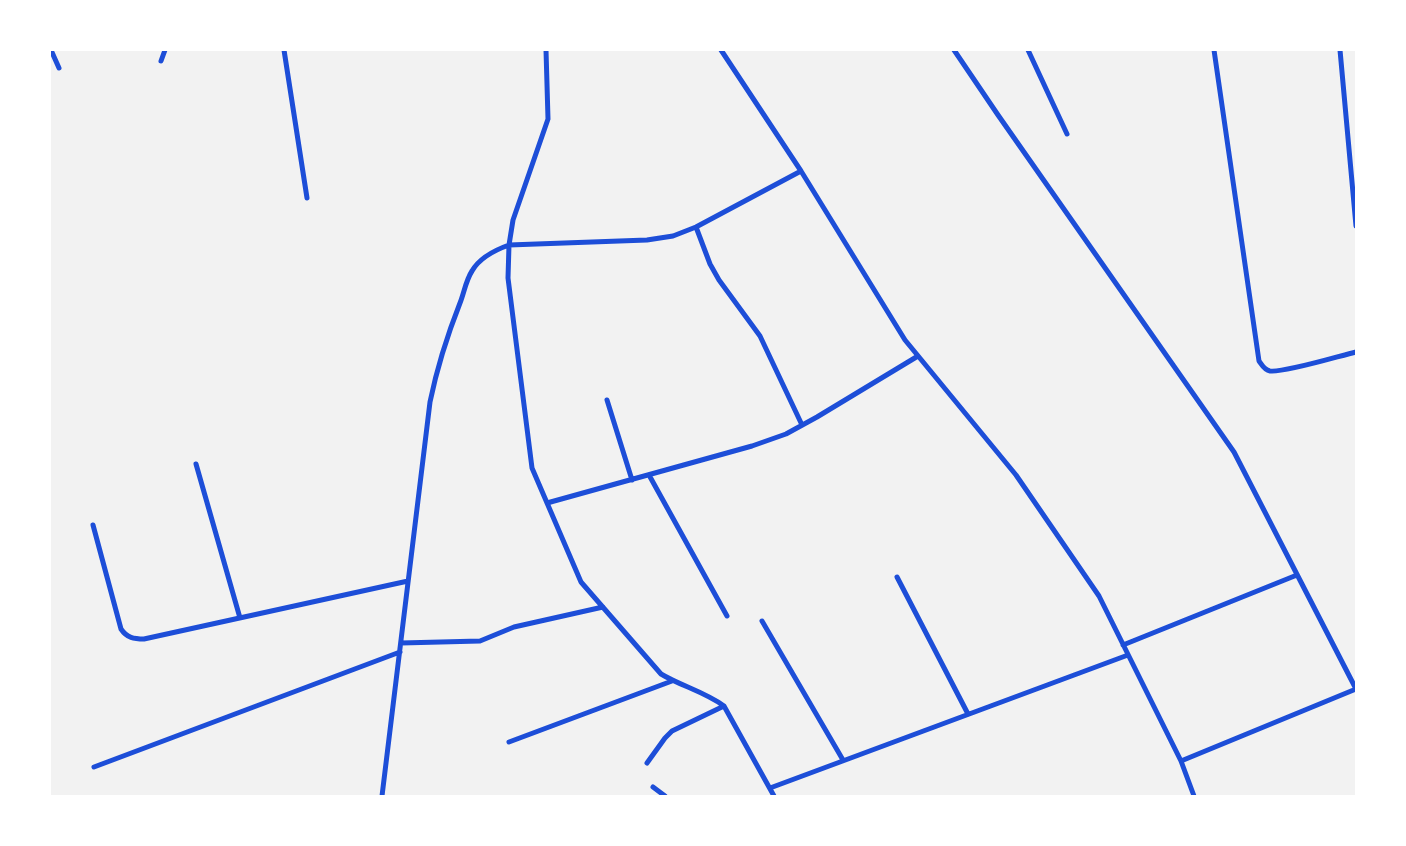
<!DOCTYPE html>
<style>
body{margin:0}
#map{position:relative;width:1406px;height:846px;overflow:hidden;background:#f2f2f2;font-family:Inter,sans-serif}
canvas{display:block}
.frame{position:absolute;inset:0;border:51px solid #fff;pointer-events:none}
</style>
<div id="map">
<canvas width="1406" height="846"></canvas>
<div class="frame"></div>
</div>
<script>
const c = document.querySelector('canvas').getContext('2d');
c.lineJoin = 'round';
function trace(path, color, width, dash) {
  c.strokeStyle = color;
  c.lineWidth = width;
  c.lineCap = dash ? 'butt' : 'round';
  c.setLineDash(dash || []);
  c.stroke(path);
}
trace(new Path2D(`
 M 51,50 L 59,68
 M 284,50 L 307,198
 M 546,50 L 548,119 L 513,220 L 509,245 L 508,278 L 532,468 L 581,582 L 661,674 C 681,686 705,692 724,706 L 774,796
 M 721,50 L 801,171 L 905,340 L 1016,475 L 1099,596 L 1181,761
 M 954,50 L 998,115 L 1234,452 L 1356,689
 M 1028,50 L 1067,134
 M 1214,50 L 1259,361 C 1262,365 1264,370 1270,371 C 1284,373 1339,356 1356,352
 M 1340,50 L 1356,226
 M 161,61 L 165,50
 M 696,227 L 710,264 L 719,280 L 760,336 L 802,425
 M 607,400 L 632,480
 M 196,464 L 240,618
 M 649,475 L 727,616
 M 547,503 L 752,446 L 786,434 L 817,417 L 918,356
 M 93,525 L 121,629 C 127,638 134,639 144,639 L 408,581
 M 897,577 L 968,714
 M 762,621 L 843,760
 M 401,643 L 480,641 L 514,627 L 603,607
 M 1123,645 L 1297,575
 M 509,742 L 672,681
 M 647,763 L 665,738 L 672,731 L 724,706
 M 94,767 L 400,652
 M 653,787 L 665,796
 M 770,788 L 1128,655
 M 382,796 L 430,402 C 437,368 447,336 460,303 C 464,293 466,280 472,271 C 480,257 495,250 509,245 L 647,240 L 673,236 L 696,227 L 801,171
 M 1194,796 L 1181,761 L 1356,689`), '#1d4ed8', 5);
</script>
